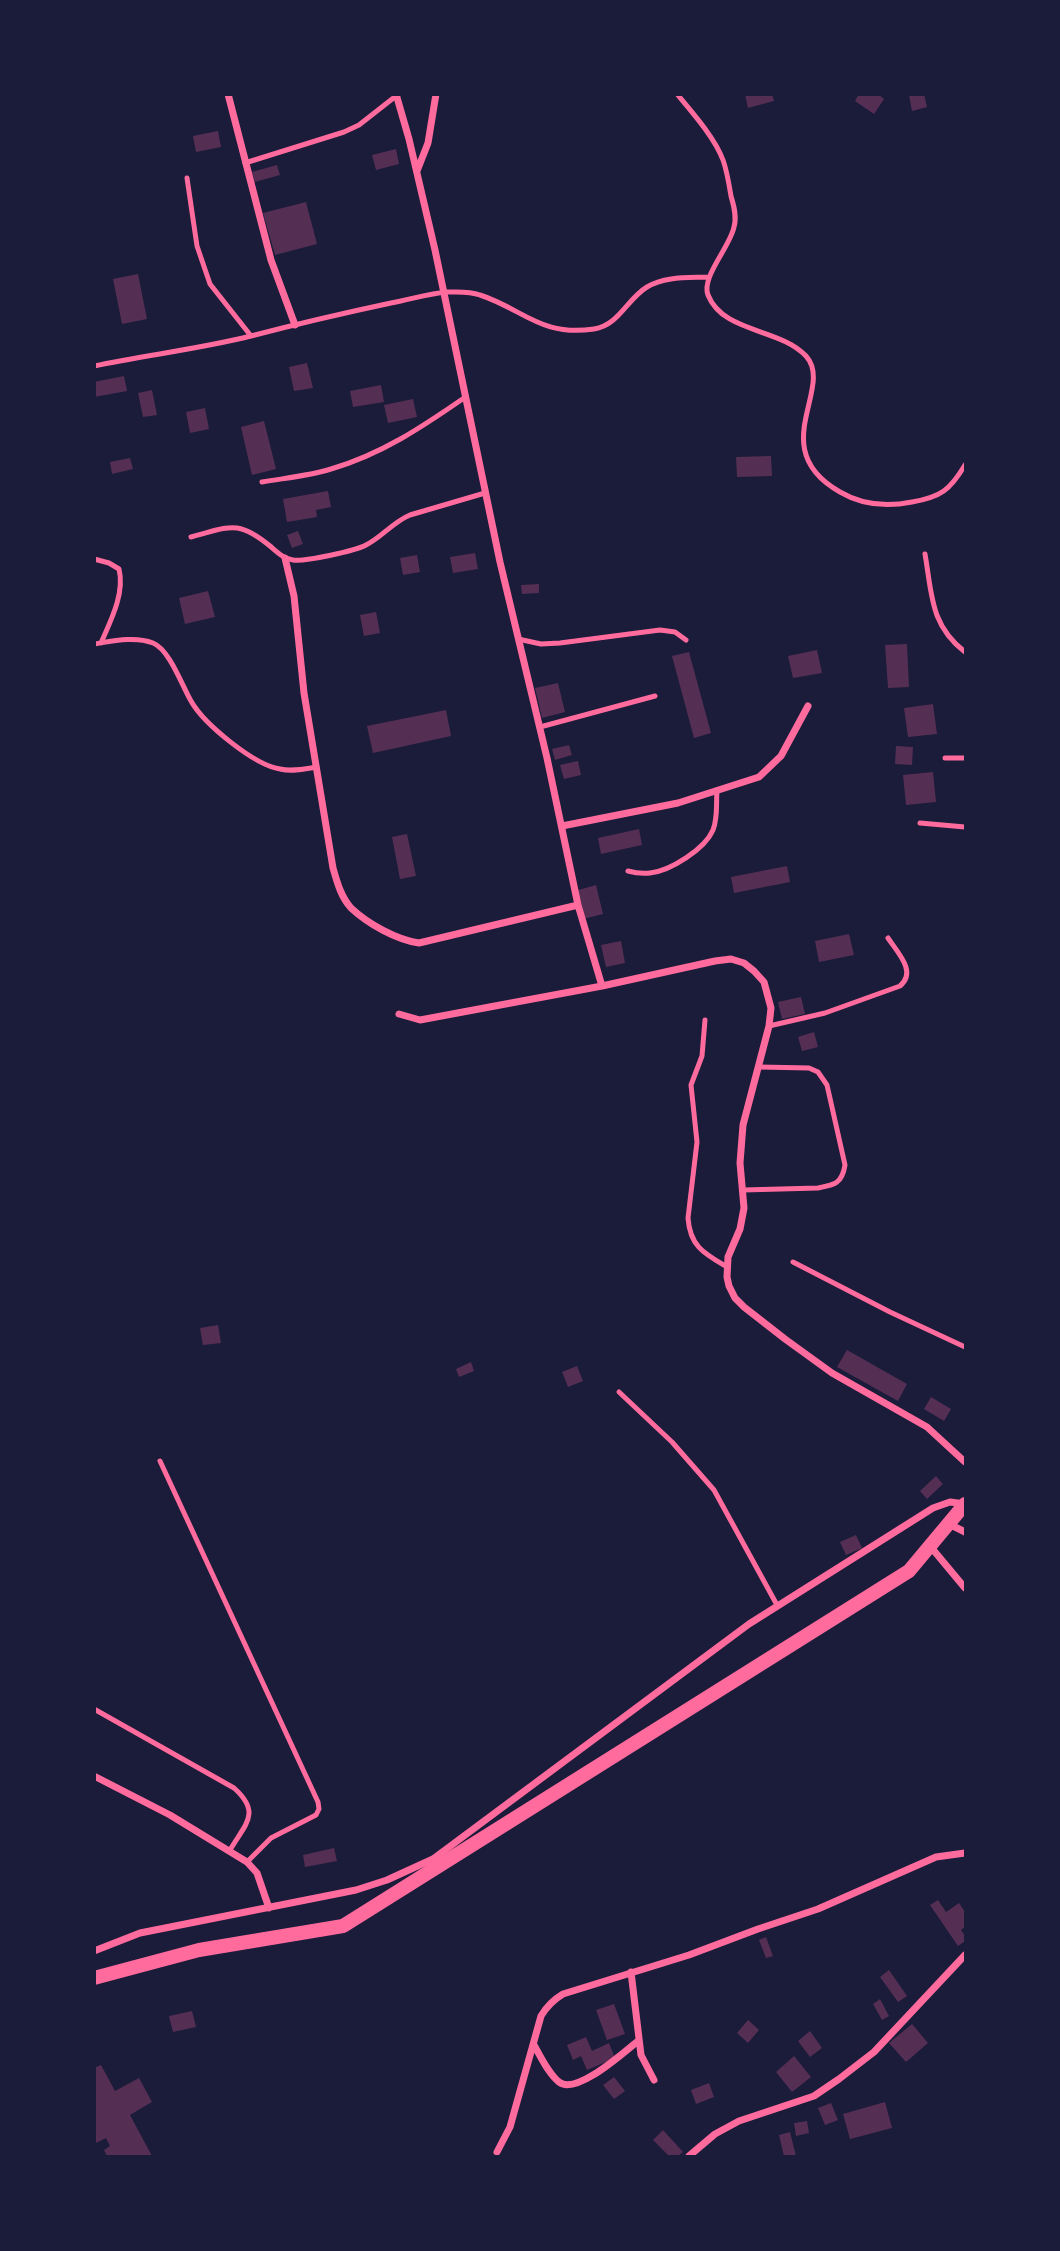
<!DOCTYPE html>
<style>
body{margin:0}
#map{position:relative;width:1060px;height:2251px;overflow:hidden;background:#1b1b3a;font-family:Inter,sans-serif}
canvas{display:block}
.frame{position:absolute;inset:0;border:96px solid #1b1b3a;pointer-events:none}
</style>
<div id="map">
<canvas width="1060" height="2251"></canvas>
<div class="frame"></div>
</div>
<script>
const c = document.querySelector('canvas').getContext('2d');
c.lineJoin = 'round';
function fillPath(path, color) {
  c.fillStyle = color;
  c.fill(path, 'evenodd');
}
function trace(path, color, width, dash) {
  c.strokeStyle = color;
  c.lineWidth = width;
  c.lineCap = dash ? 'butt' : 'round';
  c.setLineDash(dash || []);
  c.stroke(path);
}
fillPath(new Path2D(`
 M 745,94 L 772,94 L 774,101 L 748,108 Z
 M 859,94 L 878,94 L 884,99 L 874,114 L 855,101 Z
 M 924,94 L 927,107 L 912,111 L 909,95 Z
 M 218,131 L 221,147 L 196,152 L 193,136 Z
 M 396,149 L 399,164 L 376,170 L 372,155 Z
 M 277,165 L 280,175 L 255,182 L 252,172 Z
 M 306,202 L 317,244 L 275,255 L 263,213 Z
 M 138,274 L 147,319 L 122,324 L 113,279 Z
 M 307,363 L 313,388 L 294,391 L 289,367 Z
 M 124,376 L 127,391 L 94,397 L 94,382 Z
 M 381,385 L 384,402 L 353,407 L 350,391 Z
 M 152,390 L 157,415 L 143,417 L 138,393 Z
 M 413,399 L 417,417 L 388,423 L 384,405 Z
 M 205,408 L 209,429 L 190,433 L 186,412 Z
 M 264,421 L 276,469 L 252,475 L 241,427 Z
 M 771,456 L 772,476 L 737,477 L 736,457 Z
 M 130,458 L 133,469 L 112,474 L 110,462 Z
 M 328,491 L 331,507 L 316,510 L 317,517 L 287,522 L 283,499 Z
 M 298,531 L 303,544 L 292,548 L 287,535 Z
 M 475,553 L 478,569 L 453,573 L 450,557 Z
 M 417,555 L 420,572 L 403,575 L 400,558 Z
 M 539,584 L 539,593 L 522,594 L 521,585 Z
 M 208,591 L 215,617 L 185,624 L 179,598 Z
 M 376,612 L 380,633 L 364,636 L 360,615 Z
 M 907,644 L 909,687 L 888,688 L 885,645 Z
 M 817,650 L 822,673 L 793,678 L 788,656 Z
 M 689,652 L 711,733 L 694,738 L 672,656 Z
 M 558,683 L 565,712 L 542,718 L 535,688 Z
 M 933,704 L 937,734 L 908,737 L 904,708 Z
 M 446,710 L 451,736 L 373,753 L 367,726 Z
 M 569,745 L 572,755 L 555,760 L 552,749 Z
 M 896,746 L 913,747 L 912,765 L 895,764 Z
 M 578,761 L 581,775 L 564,779 L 560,765 Z
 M 933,772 L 936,802 L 906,805 L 903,775 Z
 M 639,829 L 642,845 L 601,854 L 598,838 Z
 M 407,834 L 416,876 L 400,879 L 392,837 Z
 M 787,866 L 790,882 L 734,893 L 731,877 Z
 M 596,885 L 603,914 L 583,919 L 575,891 Z
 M 849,934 L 854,955 L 819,962 L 815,941 Z
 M 621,941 L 625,963 L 606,967 L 601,945 Z
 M 801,997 L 805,1014 L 782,1019 L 778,1002 Z
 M 814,1032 L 818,1047 L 802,1051 L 798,1037 Z
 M 218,1325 L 221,1343 L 203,1345 L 200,1328 Z
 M 847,1350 L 907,1384 L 898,1401 L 837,1367 Z
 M 471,1362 L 474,1371 L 459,1377 L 456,1369 Z
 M 577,1366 L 583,1381 L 568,1387 L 562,1372 Z
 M 931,1397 L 951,1409 L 944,1421 L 924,1409 Z
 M 936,1476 L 943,1484 L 927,1499 L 920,1491 Z
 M 856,1535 L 862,1548 L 846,1555 L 840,1542 Z
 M 334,1848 L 337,1861 L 305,1867 L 303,1855 Z
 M 938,1900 L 946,1912 L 959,1903 L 965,1912 L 965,1927 L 961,1930 L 965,1936 L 965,1941 L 958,1946 L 930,1905 Z
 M 766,1937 L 773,1956 L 766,1958 L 759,1940 Z
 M 889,1970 L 907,1996 L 898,2002 L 880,1977 Z
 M 880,1999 L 889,2016 L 882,2020 L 873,2004 Z
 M 614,2004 L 625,2034 L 607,2040 L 596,2010 Z
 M 192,2011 L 196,2027 L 173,2032 L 169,2016 Z
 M 748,2020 L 759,2030 L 748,2043 L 737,2033 Z
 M 912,2024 L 928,2043 L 906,2062 L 889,2043 Z
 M 810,2031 L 822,2048 L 810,2057 L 798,2041 Z
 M 586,2037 L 592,2051 L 609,2043 L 615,2058 L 587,2070 L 581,2056 L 573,2060 L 567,2045 Z
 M 794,2056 L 811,2077 L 792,2092 L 776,2072 Z
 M 101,2065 L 115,2091 L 139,2078 L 152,2102 L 130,2115 L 152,2156 L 107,2156 L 104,2150 L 110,2146 L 106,2138 L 94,2144 L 94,2068 Z
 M 614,2077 L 625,2091 L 614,2099 L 603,2085 Z
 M 709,2083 L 714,2097 L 696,2104 L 691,2090 Z
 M 885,2102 L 892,2128 L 850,2139 L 843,2114 Z
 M 831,2103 L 838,2120 L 825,2125 L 818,2108 Z
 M 807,2121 L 809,2133 L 796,2136 L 794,2123 Z
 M 663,2130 L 683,2152 L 678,2156 L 669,2156 L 653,2140 Z
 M 790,2132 L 796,2156 L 784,2156 L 779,2135 Z`), '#542f53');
trace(new Path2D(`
 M 677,94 C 692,112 715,138 723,160 C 727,171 729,184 731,196 C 734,206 737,217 734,227 C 730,247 701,277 708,295 C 723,333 780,328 806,356 C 835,388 764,449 840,492 C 862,505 887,507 912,502 C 941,497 950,490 965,465
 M 245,163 L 344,132 L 359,125 L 396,96
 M 187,178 L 197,246 L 210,284 L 251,336
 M 94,366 C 146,355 199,349 251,336 C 297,324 344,313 391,303 C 409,300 429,293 448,292 C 459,292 469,291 480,295 C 523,309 541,337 594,329 C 619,325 627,299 647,287 C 665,276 689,278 709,277
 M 262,482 C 285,478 309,476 331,469 C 382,454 422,427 464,398
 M 191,537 C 230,527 237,519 270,546 C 277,552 284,559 293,560 C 304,562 355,551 366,545 C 382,537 393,522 410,515 L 485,493
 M 925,554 C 932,594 930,625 965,652
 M 94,559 L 109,563 L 119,569 C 125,593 111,620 101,643
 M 518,639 L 541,644 L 560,643 L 660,630 L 675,632 L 686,640
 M 94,644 C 113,641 135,636 153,643 C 170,650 182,686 191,701 C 204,724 254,765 280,769 C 292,772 305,769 317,767
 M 540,727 L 655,696
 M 945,758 L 965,758
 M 920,823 L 965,827
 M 628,871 C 635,873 642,874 650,873 C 670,871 705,849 713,830 C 718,818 716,803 717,790
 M 705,1020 L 702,1056 L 691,1085 L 697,1142 L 688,1218 C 690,1247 705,1254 727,1267
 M 769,1026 L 825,1013 L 900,986 C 917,972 898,953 888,938
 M 743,1190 L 818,1188 C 834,1185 842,1184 845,1165 L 827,1085 L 818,1072 L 809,1068 L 759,1067
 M 793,1262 L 890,1312 L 965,1347
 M 619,1392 L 672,1442 L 714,1490 L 777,1605
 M 160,1461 L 318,1802 L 319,1809 L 316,1815 L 271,1838 L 247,1862
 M 94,1709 L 234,1788 C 262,1813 245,1824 230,1850`), '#ff6b9d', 5);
trace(new Path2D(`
 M 228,94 L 271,260 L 295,325
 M 396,94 L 409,139 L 435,250 L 500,562 L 547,758 L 578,905 L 602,986 L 715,961 L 731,959 L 744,963 L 754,971 L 764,982 L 771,1008 L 769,1026 L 743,1125 L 740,1163 L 744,1208 L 740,1229 L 728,1257 L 727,1277 L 729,1286 L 735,1298 L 744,1307 L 785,1339 L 832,1373 L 927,1427 L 965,1462
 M 417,171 L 428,143 L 436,94
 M 285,558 L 294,596 L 304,693 L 333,868 C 337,882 341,897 351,908 C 368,924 397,940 419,943 L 578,905
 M 562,826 L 678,803 L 759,777 L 781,756 L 808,706
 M 399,1014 L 420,1020 L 602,986
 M 949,1524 L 965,1532
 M 930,1546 L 965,1588
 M 94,1776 L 170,1815 L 247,1862 L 257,1873 L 269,1908
 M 94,1951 L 140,1933 L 356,1890 L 387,1880 L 433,1859 L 749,1624 L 933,1508 L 950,1502 L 965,1504
 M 631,1972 L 641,2055 L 654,2080
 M 534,2045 C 541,2057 548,2073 559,2082 C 576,2096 624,2052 638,2041
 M 497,2152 L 510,2127 L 541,2016 C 547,2006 553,2000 563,1994 L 689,1955 L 758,1929 L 818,1909 L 936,1857 L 965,1853
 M 689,2156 L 715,2134 L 739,2121 L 814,2096 L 839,2079 L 874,2052 L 965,1955`), '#ff6b9d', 7);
trace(new Path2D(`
 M 94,1978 L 199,1950 L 343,1926 L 909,1571 L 965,1504`), '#ff6b9d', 14);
</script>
